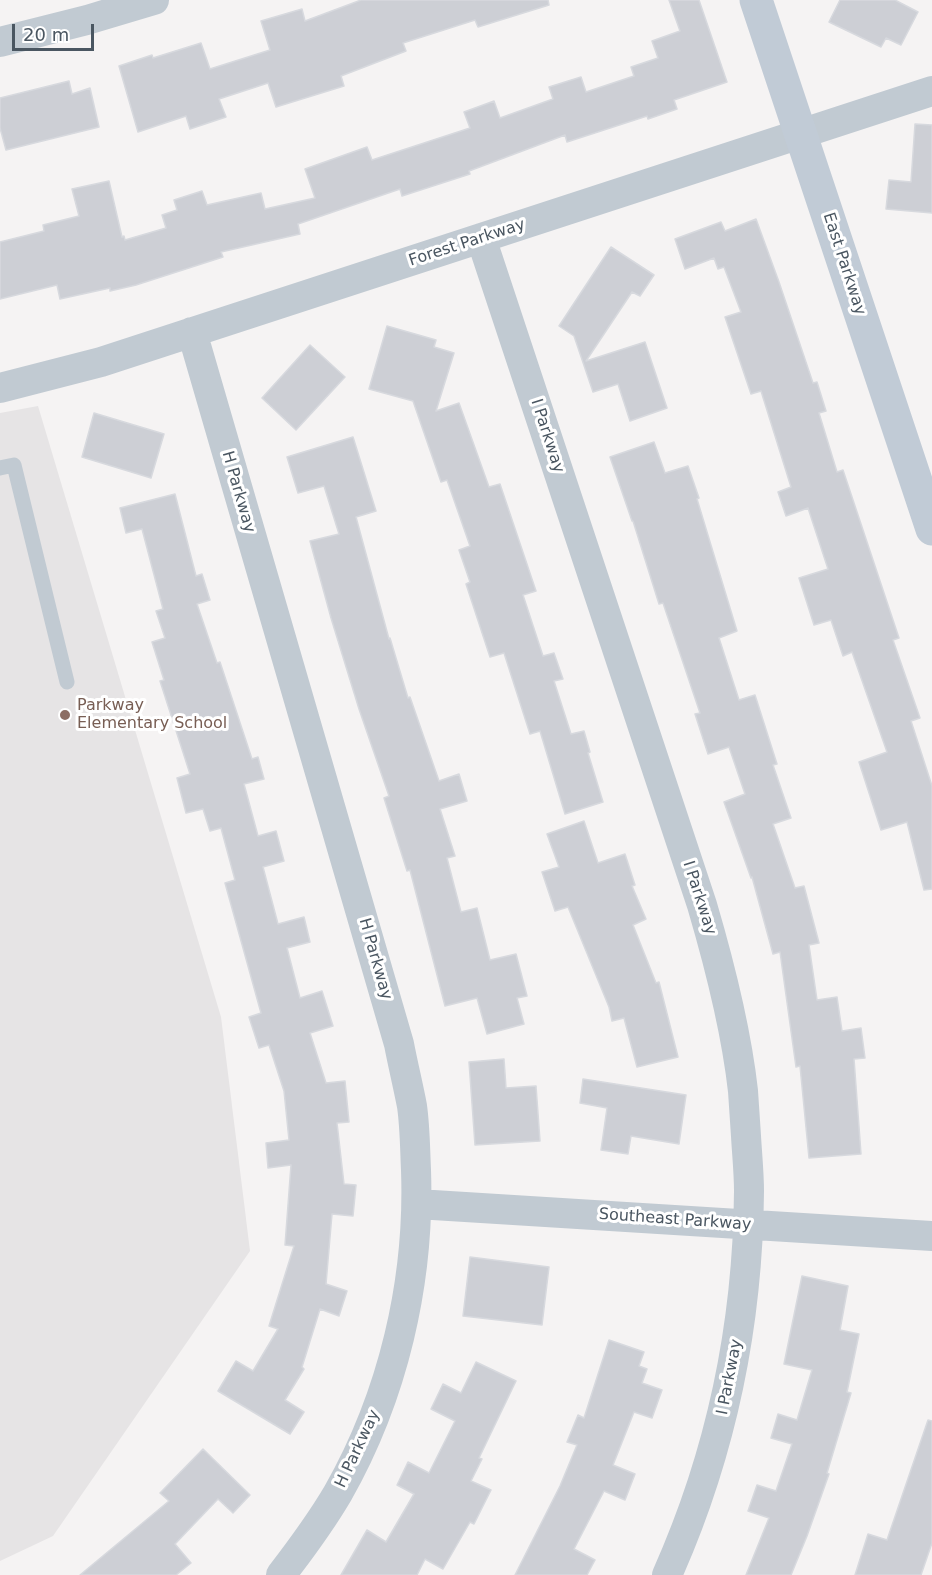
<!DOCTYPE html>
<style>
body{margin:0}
#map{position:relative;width:932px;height:1575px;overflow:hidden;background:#f5f3f3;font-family:"DejaVu Sans",sans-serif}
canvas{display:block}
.scale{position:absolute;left:12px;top:24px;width:82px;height:27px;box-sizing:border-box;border:3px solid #4a5661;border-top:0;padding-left:8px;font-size:18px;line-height:21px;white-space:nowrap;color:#4a5661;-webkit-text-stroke:4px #fff;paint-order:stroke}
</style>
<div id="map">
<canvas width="932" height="1575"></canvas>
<div class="scale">20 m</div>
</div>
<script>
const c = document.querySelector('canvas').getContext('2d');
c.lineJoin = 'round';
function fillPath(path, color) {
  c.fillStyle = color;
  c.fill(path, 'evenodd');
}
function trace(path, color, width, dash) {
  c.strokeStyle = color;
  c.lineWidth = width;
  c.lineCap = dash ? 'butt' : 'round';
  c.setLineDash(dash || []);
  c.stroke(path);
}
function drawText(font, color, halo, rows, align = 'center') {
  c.font = font + ' "DejaVu Sans",sans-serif';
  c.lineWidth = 6;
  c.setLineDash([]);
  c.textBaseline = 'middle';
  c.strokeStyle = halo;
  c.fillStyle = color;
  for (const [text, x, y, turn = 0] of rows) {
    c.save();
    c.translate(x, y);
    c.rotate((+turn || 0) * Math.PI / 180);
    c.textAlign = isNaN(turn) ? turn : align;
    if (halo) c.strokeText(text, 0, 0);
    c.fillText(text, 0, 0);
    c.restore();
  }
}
fillPath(new Path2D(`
 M 38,406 L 221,1017 L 250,1251 L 53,1536 L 0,1561 L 0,413 Z`), '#e6e4e5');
const building = new Path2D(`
 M 361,0 L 548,0 L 549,5 L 478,27 L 475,20 L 403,43 L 406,51 L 341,76 L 344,86 L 276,107 L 268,83 L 219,99 L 226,117 L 190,129 L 186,116 L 138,132 L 119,66 L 152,55 L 153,58 L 201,43 L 210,69 L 270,50 L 261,21 L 302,9 L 305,21 Z
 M 669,0 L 699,0 L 727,82 L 674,100 L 677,109 L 648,119 L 647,116 L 567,142 L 565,135 L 469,171 L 470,174 L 402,196 L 400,189 L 298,224 L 300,234 L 221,252 L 223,257 L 136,285 L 110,291 L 110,288 L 60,299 L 57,285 L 0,299 L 0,242 L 44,231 L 43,225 L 79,216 L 72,189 L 109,181 L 122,237 L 124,236 L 125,240 L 166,228 L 162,215 L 177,210 L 174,200 L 202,191 L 207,205 L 261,193 L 265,209 L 315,198 L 305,169 L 367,147 L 372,160 L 470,128 L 464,112 L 494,101 L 500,118 L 553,99 L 549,87 L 581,77 L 586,92 L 634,76 L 631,67 L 658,58 L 652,41 L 680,31 Z
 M 840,0 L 895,0 L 918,12 L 901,45 L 886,38 L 881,47 L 829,22 Z
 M 69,81 L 72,94 L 90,88 L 99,127 L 6,150 L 0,128 L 0,98 Z
 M 915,124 L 932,125 L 932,213 L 886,209 L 889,180 L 911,182 Z
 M 756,219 L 779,282 L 813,383 L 817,382 L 826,411 L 819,413 L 837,472 L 843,470 L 899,638 L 893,640 L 920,718 L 911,721 L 932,786 L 932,889 L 924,890 L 907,822 L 881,830 L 859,762 L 887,752 L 852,652 L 843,656 L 831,620 L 814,625 L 799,578 L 828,569 L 808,508 L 786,516 L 778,492 L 791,487 L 761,391 L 751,394 L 725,317 L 741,312 L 724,267 L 718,269 L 714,258 L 685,269 L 675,239 L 721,222 L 725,231 Z
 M 611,247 L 654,275 L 640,296 L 632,292 L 586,361 L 645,342 L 667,408 L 630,421 L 618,384 L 593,392 L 574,336 L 559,326 Z
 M 387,326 L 436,340 L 434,347 L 454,353 L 436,411 L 459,403 L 489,487 L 500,484 L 536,591 L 523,595 L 543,656 L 554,653 L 563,679 L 554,681 L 571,734 L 584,731 L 590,752 L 588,753 L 603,802 L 565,814 L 540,731 L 530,734 L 504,653 L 490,657 L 466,584 L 470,582 L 459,550 L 470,546 L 447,480 L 441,482 L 413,401 L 369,389 Z
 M 310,345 L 345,377 L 296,430 L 262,398 Z
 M 94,413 L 164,434 L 151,478 L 82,457 Z
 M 353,437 L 376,511 L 356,517 L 389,639 L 390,638 L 408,698 L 410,697 L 439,781 L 459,774 L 467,801 L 440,809 L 455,856 L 447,858 L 461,912 L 477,908 L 490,960 L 516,954 L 527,996 L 517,998 L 524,1024 L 487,1034 L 477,998 L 445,1006 L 410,870 L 407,871 L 384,798 L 389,796 L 359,709 L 331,618 L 310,541 L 339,534 L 324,486 L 298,493 L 287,457 Z
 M 654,442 L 665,473 L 688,466 L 699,498 L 697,499 L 737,631 L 719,638 L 739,700 L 755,695 L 777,764 L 773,765 L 791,818 L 773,824 L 795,888 L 804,886 L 819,943 L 809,945 L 817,1000 L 837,997 L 842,1031 L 861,1028 L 865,1058 L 854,1059 L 861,1154 L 809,1158 L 800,1066 L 796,1067 L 780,952 L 773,954 L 752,877 L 751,878 L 724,802 L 745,794 L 729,747 L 708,754 L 695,714 L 700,713 L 663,603 L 659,604 L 633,521 L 632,521 L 610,457 Z
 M 175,494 L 196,576 L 202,574 L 210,600 L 197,604 L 217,663 L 220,662 L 252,759 L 258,757 L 264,779 L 244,784 L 258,836 L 276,831 L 284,861 L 263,867 L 278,924 L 304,917 L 310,942 L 287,948 L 300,998 L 322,991 L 333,1026 L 310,1033 L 326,1083 L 345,1081 L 349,1122 L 337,1123 L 344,1184 L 356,1185 L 353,1216 L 332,1214 L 326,1284 L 347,1291 L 339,1316 L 320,1309 L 302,1367 L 304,1369 L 285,1400 L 304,1412 L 290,1434 L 218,1391 L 236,1361 L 253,1371 L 278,1329 L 269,1326 L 294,1246 L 285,1245 L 291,1165 L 268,1168 L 266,1143 L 289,1140 L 284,1091 L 269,1045 L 259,1048 L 249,1017 L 261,1013 L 225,883 L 235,880 L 221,828 L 210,831 L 203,809 L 186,813 L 177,778 L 190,774 L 160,681 L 164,680 L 152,642 L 165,638 L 156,611 L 163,609 L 142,529 L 126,533 L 120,508 Z
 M 584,821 L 598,863 L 625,854 L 635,885 L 632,886 L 646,919 L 633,925 L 656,983 L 659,982 L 678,1057 L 637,1067 L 624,1018 L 612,1021 L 609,1007 L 568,907 L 555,911 L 542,872 L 559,867 L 547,834 Z
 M 504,1059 L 506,1088 L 536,1086 L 540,1141 L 475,1145 L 469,1062 Z
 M 583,1079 L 686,1095 L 679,1144 L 631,1136 L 628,1154 L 601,1150 L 607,1108 L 580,1103 Z
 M 470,1257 L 549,1267 L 542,1325 L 463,1316 Z
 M 802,1276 L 848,1286 L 840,1330 L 859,1334 L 847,1392 L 851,1393 L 827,1473 L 829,1474 L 807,1536 L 791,1575 L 746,1575 L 769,1518 L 748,1511 L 757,1485 L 776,1491 L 792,1444 L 771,1438 L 778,1414 L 797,1420 L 812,1370 L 784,1364 Z
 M 609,1340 L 644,1352 L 639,1366 L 647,1369 L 642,1383 L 662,1390 L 652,1418 L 634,1412 L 613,1465 L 635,1474 L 625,1500 L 604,1491 L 574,1549 L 595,1560 L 587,1575 L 515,1575 L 560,1486 L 577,1445 L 567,1442 L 578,1415 L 584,1418 Z
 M 476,1362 L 516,1381 L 479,1458 L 482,1459 L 471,1481 L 491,1490 L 474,1524 L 470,1522 L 443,1569 L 425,1559 L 417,1575 L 341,1575 L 367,1530 L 386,1542 L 414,1494 L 397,1485 L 408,1462 L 429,1473 L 455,1421 L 431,1409 L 443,1384 L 461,1393 Z
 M 928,1420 L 932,1421 L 932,1543 L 921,1575 L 855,1575 L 868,1534 L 887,1540 Z
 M 203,1449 L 250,1495 L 233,1513 L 218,1499 L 175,1544 L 191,1563 L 176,1575 L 80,1575 L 169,1501 L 160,1493 Z`);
fillPath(building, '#cdcfd5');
trace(building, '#d7d9de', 1.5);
trace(new Path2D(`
 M 0,468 L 14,465 L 67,682`), '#c1cad2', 15);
trace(new Path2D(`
 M 0,42 L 87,20 L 154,0
 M 481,238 L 702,905 C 720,966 736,1028 743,1091 C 744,1106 745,1121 746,1136 C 747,1154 749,1173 749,1191 C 748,1324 721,1454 667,1575
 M 192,332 L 399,1044 C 403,1065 408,1085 412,1106 C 415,1127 415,1149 416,1170 C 420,1282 393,1396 338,1493 C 321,1522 301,1549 281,1575
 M 0,388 L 101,362 L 932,91
 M 417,1204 L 932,1236`), '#c1cad2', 30);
trace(new Path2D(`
 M 756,0 L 932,529`), '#c1cbd6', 33);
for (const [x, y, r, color] of [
 [65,715,6,"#8d6e63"]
]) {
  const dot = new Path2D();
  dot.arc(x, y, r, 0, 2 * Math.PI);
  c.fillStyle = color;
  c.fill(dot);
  trace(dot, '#fff', 2);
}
drawText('16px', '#4a5661', '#fff', [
 ["Forest Parkway",467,243,-18],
 ["East Parkway",844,264,72],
 ["I Parkway",547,436,72],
 ["H Parkway",238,492,74],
 ["I Parkway",699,898,72],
 ["H Parkway",375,959,74],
 ["Southeast Parkway",675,1220,4],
 ["I Parkway",730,1377,-79],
 ["H Parkway",358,1449,-65]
]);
drawText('16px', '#785e54', '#fff', [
 ["Parkway",77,706],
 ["Elementary School",77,724]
], 'left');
</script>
